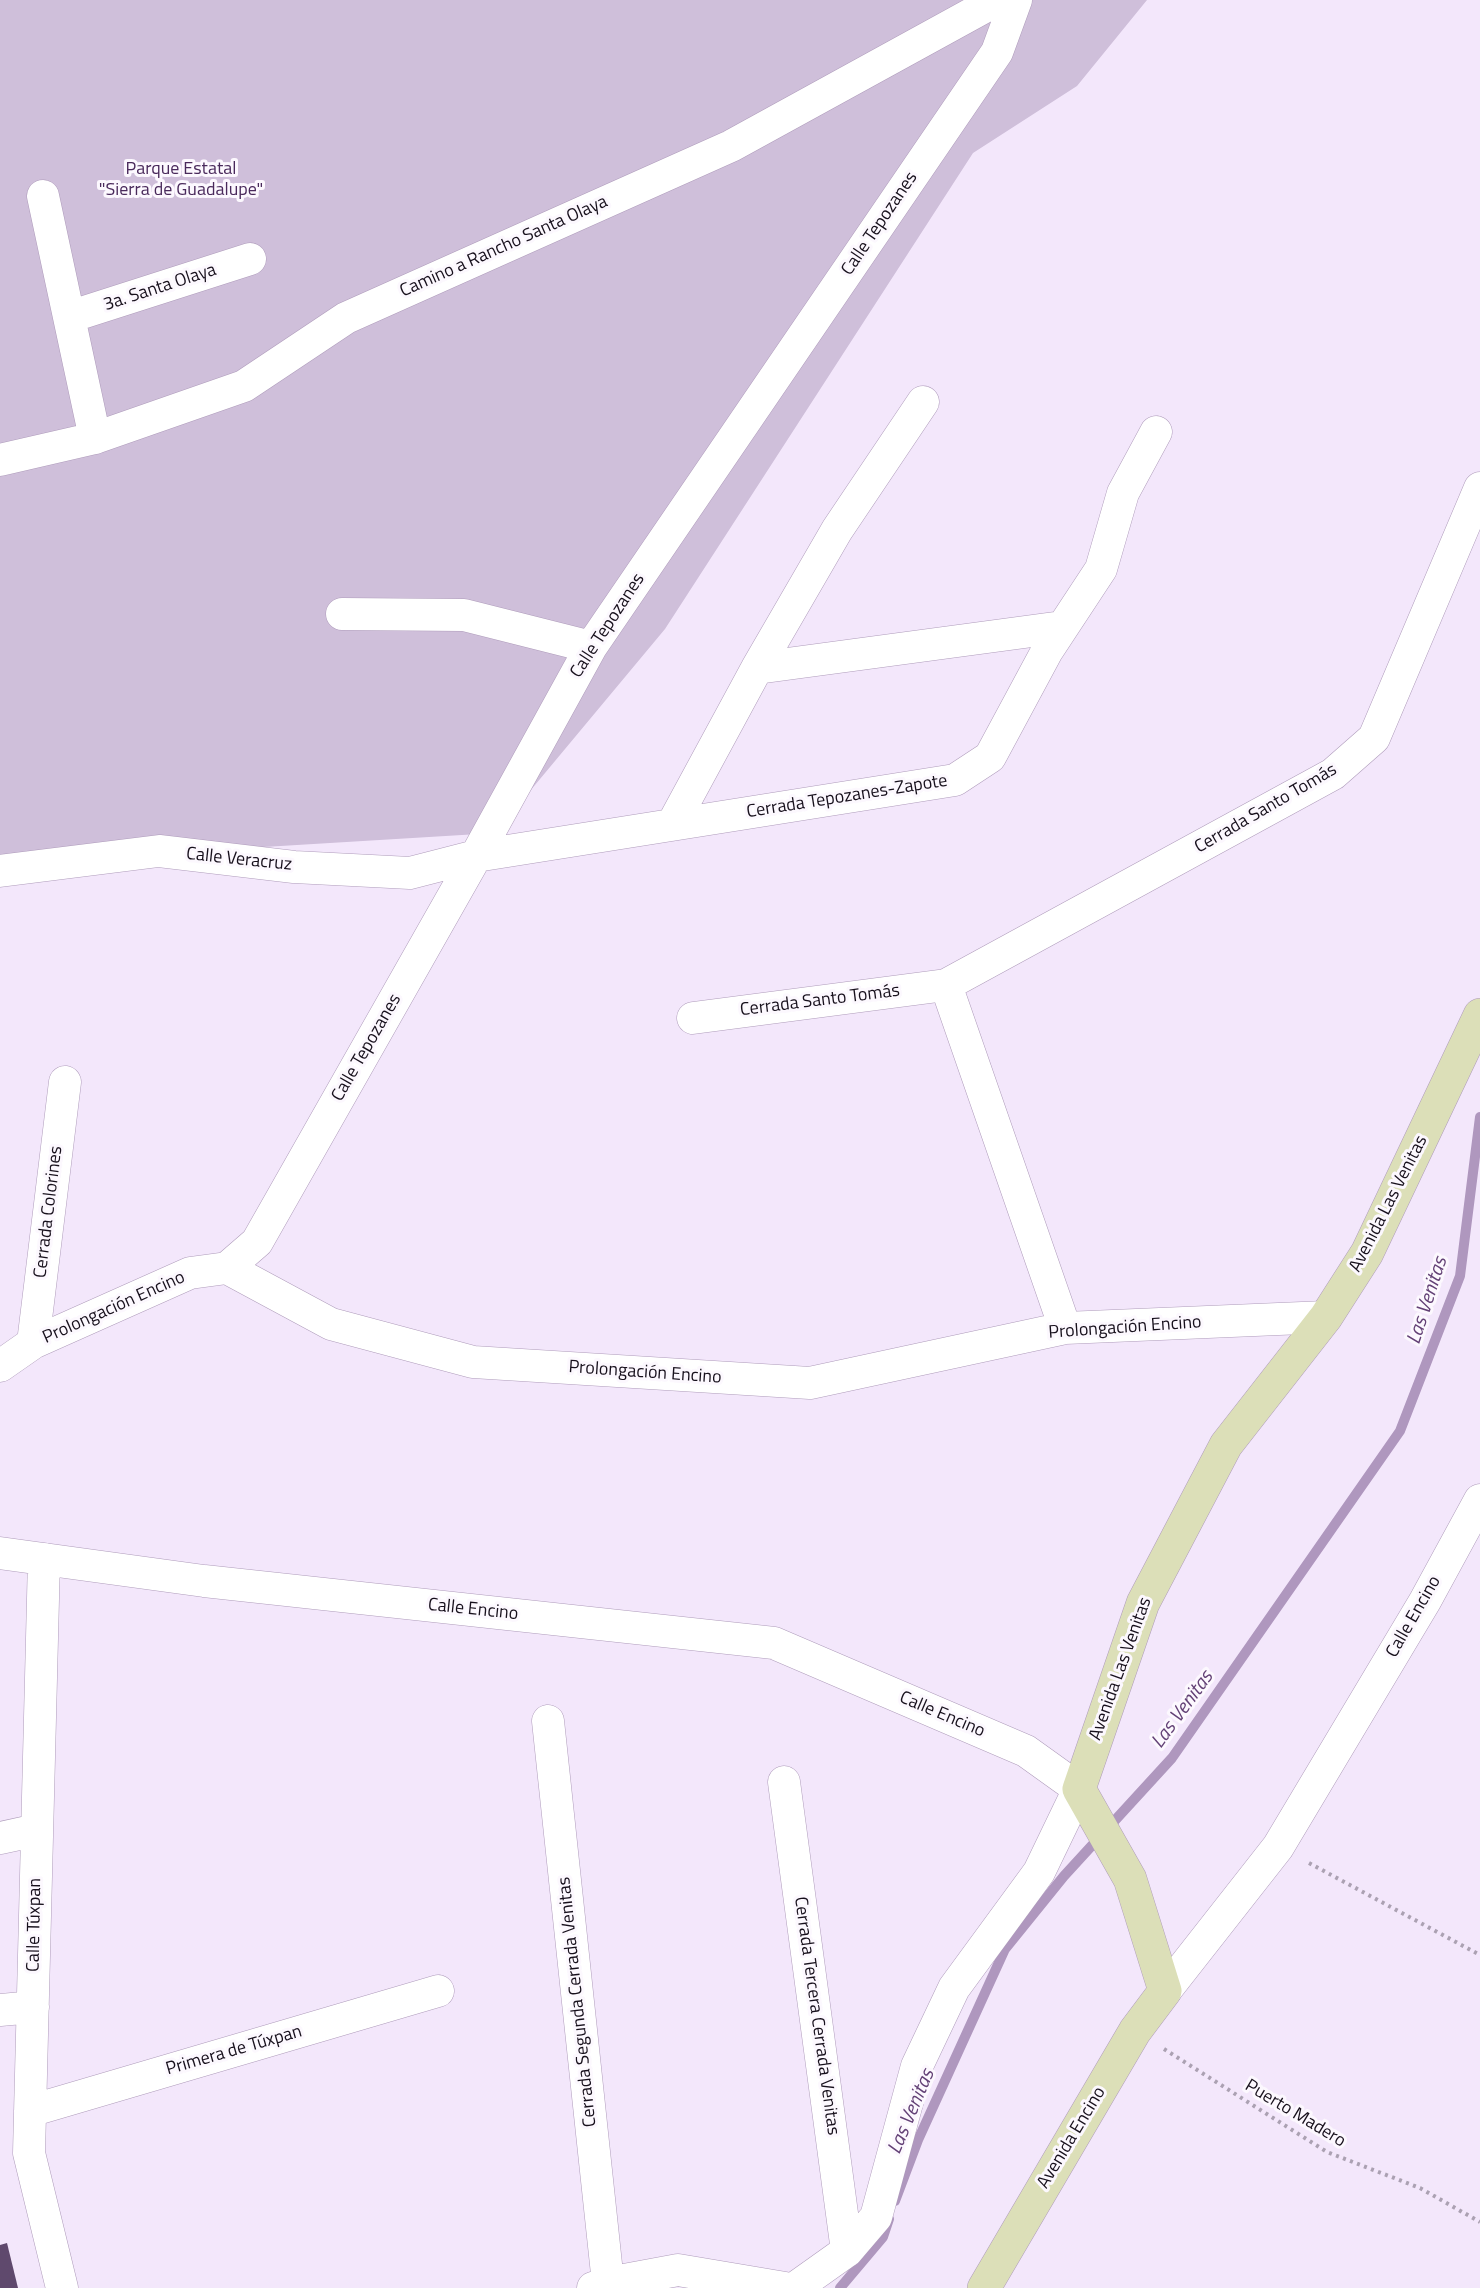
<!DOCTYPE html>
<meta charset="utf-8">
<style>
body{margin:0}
canvas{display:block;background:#f3e7fb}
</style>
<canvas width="1480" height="2288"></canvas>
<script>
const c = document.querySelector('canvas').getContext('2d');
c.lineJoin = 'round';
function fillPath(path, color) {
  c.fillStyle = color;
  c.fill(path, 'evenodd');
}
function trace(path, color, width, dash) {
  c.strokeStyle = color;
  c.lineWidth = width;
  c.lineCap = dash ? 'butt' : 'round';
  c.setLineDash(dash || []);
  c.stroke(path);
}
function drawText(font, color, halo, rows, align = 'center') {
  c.font = font + ' "Titillium Web",sans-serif';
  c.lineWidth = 6;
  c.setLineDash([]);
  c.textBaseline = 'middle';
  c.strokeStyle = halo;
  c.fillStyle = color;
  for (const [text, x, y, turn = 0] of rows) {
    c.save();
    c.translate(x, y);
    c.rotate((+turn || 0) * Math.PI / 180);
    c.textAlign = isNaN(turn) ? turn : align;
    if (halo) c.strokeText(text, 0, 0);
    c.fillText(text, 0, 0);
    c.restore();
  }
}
fillPath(new Path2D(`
 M 0,0 L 1147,0 L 1077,86 L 973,153 L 665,629 L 495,833 L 0,863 Z`), '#cfbfda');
trace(new Path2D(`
 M 895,2201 L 918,2140 L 1005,1949 L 1064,1876 L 1172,1758 L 1400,1431 L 1460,1276 L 1480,1117
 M 840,2288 L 883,2237 L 889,2219`), '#af97be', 10);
fillPath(new Path2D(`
 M 7,2243 L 18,2288 L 0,2288 L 0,2245 Z`), '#5f496d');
const minor = new Path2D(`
 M 43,196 L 95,438
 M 69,317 L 250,259
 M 0,460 L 95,438 L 244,386 L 346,318 L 731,146 L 997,0
 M 342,614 L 464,615 L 591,647
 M 757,668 L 1062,627
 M 672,825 L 757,668 L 837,530 L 923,402
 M 0,871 L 159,851 L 294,867 L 410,873 L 476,856 L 955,780 L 990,757 L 1047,651 L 1101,569 L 1123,493 L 1156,432
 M 946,985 L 1065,1328
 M 693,1018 L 946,985 L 1333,774 L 1374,738 L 1480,488
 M 227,1268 L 257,1242 L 476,856 L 591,647 L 997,52 L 1016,0
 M 33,1343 L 65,1082
 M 0,1366 L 33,1343 L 190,1273 L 227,1268 L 331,1324 L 473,1362 L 810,1383 L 1065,1328 L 1326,1317
 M 0,1553 L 204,1581 L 774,1643 L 1026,1751 L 1079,1789 L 1039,1872 L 954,1988 L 917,2066 L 876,2217 L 847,2251 L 795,2288
 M 44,1559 L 29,2153 L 62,2288
 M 548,1721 L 608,2283
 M 784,1782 L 847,2251
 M 0,1838 L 37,1830
 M 1165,1991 L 1278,1847 L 1425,1601 L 1480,1500
 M 0,2010 L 33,2007
 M 30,2111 L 438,1991
 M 593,2288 L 608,2283 L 678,2270 L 785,2288`);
const secondary = new Path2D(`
 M 984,2288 L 1135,2031 L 1165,1991 L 1130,1879 L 1079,1789 L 1143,1603 L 1226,1445 L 1326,1317 L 1367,1253 L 1480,1015`);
trace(minor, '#af9cbb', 33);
trace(secondary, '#af9cbb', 34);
trace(new Path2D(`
 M 1309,1863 L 1480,1955
 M 1164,2049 L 1327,2152 L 1420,2188 L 1480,2222`), '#aba1b2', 4, [3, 4.5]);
trace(minor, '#fff', 32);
trace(secondary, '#dcdfb8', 33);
drawText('18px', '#49295b', '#fcf8fe', [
 ["Parque Estatal",181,170],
 ["\"Sierra de Guadalupe\"",181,191]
]);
drawText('18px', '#17101c', '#fcf8fe', [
 ["Calle Tepozanes",880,224,-56],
 ["Camino a Rancho Santa Olaya",504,247,-24],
 ["3a. Santa Olaya",160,288,-18],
 ["Calle Tepozanes",608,626,-57],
 ["Cerrada Tepozanes-Zapote",847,797,-9],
 ["Cerrada Santo Tomás",1266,809,-30],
 ["Calle Veracruz",239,860,6],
 ["Cerrada Santo Tomás",820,1001,-7],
 ["Calle Tepozanes",367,1048,-60],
 ["Avenida Las Venitas",1389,1204,-63],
 ["Cerrada Colorines",49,1212,-83],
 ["Prolongación Encino",114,1308,-24],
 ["Prolongación Encino",1125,1328,-4],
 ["Prolongación Encino",645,1373,4],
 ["Calle Encino",473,1610,6],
 ["Calle Encino",1414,1617,-60],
 ["Avenida Las Venitas",1121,1669,-70],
 ["Calle Encino",942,1715,23],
 ["Calle Túxpan",35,1925,-89],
 ["Cerrada Segunda Cerrada Venitas",578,2002,-96],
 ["Cerrada Tercera Cerrada Venitas",816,2016,82],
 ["Primera de Túxpan",234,2051,-16],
 ["Puerto Madero",1295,2114,31],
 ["Avenida Encino",1072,2138,-59]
]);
drawText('italic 20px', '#634176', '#fcf8fe', [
 ["Las Venitas",1428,1301,-72],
 ["Las Venitas",1183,1710,-54],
 ["Las Venitas",912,2112,-67]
]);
</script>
